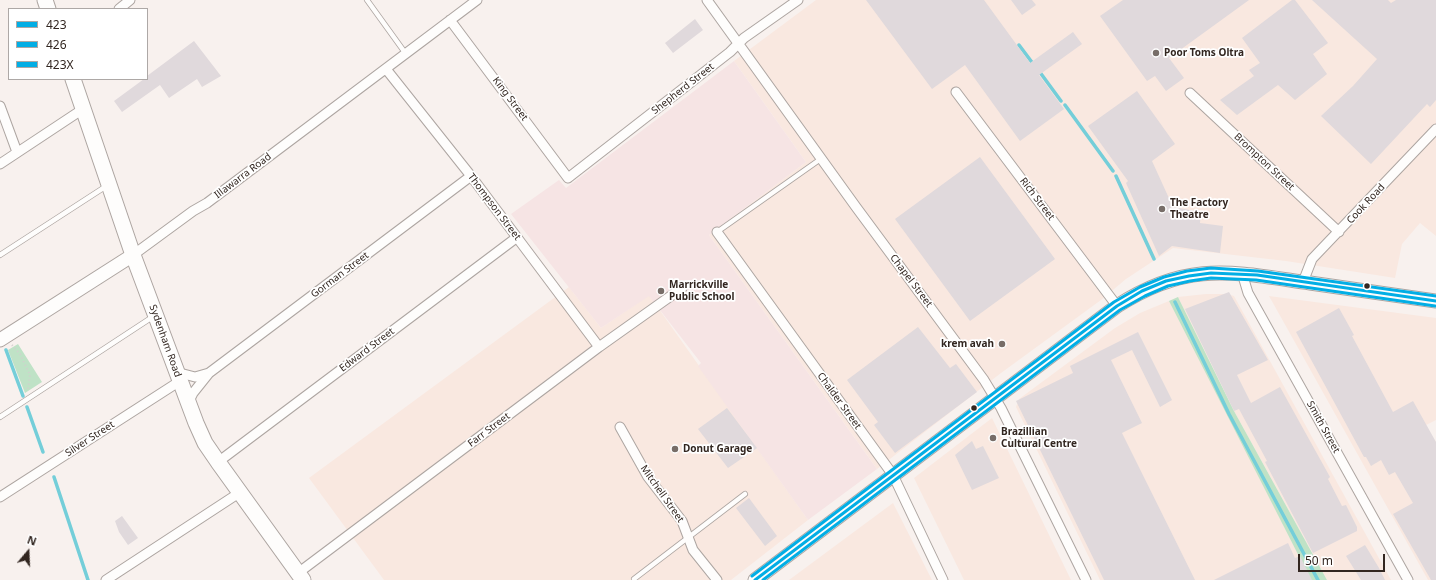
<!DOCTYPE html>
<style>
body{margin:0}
#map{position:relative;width:1436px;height:580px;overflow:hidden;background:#f8f1ee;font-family:"Noto Sans",sans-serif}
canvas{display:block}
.legend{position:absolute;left:8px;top:8px;width:140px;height:72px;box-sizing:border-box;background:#fff;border:1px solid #ada8a6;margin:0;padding:5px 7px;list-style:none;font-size:12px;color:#322620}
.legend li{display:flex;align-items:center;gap:8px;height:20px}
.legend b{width:20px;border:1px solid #ada8a6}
.north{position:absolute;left:8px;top:532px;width:40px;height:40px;-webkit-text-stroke:3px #fff;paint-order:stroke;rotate:19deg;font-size:11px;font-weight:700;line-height:16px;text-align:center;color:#322620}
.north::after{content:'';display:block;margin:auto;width:14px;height:18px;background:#322620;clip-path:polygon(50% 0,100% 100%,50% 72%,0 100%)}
.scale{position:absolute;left:1298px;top:554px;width:87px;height:18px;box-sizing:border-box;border:2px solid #322620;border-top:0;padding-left:5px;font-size:12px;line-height:14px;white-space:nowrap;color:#322620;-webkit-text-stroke:3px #fff;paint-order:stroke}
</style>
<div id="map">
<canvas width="1436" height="580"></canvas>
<ul class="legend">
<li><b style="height:5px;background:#02aee5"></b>423</li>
<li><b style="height:5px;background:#02aee5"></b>426</li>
<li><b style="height:5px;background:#02aee5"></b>423X</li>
</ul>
<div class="north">N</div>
<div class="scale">50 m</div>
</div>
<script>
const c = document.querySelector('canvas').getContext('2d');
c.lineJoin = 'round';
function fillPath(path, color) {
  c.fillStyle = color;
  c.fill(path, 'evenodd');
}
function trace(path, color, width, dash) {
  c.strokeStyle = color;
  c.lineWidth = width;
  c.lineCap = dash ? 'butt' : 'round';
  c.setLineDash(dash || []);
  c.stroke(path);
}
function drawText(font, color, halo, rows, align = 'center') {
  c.font = font + ' "Noto Sans",sans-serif';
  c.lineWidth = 3.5;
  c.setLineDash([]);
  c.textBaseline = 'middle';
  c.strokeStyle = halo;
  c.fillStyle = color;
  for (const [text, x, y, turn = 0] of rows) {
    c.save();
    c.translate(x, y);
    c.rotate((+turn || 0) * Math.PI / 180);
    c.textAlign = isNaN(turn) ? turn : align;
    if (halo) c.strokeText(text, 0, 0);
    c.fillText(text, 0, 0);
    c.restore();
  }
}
fillPath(new Path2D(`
 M 816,0 L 1436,0 L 1436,236 L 1420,223 L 1402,244 L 1395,278 L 1286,261 L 1173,248 L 1126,279 L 1101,300 L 1001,373 L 877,469 L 709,235 L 806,162 L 734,61 Z
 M 569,287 L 601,328 L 649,295 L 808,520 L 731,580 L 384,580 L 309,478 Z
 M 1206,294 L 1227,294 L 1234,296 L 1391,580 L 1327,580 L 1234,411 L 1178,297 Z
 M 1269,296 L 1436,318 L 1436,420 L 1426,425 L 1436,580 L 1428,580 Z
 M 1169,301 L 1172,304 L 1311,580 L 1100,580 L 1016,407 L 1019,399 L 1115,328 L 1140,313 Z
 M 992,418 L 1071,580 L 964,580 L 914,478 Z
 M 893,503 L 932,580 L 789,580 Z`), '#f9e8e0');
fillPath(new Path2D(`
 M 734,61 L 806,162 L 709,235 L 877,469 L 808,520 L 698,366 L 701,363 L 649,296 L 601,328 L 511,214 L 559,180 L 566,188 Z`), '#f6e4e4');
fillPath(new Path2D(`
 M 1178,297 L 1234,411 L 1327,580 L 1311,580 L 1169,301 Z
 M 18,344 L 42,382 L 25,393 L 8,350 Z`), '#bfe2c6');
trace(new Path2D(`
 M 1019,45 L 1034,65
 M 1039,71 L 1061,101
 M 1065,105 L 1113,171
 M 1116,176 L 1154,259
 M 1175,302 L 1229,414 L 1318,580
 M 6,350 L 23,396
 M 27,407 L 43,452
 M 54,477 L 88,580`), '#74ced9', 3.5);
fillPath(new Path2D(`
 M 866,0 L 984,0 L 1030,63 L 1073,32 L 1082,44 L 1039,75 L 1064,109 L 1020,141 L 965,65 L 932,89 Z
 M 1011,0 L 1032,0 L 1036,5 L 1022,15 Z
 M 1123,0 L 1249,0 L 1169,58 L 1184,78 L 1166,91 L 1155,76 L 1147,81 L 1100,16 Z
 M 1292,0 L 1295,0 L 1328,43 L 1313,54 L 1327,74 L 1295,100 L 1278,85 L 1237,115 L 1220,100 L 1254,76 L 1249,70 L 1260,63 L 1242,38 Z
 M 1312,0 L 1388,0 L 1391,3 L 1396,0 L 1436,0 L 1436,100 L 1430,107 L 1427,104 L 1371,164 L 1321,116 L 1353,86 L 1377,59 Z
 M 695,19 L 703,30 L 673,53 L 665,43 Z
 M 194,41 L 221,76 L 202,87 L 197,79 L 169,98 L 160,85 L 122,112 L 114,101 L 144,79 L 147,79 L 147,76 Z
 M 1137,91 L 1175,144 L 1152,161 L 1173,207 L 1201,212 L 1200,223 L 1223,226 L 1220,253 L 1172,246 L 1159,256 L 1126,183 L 1128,181 L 1088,126 Z
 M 980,157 L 1055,259 L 970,321 L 895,219 Z
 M 1229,292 L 1268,360 L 1237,375 L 1251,403 L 1280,387 L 1330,477 L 1328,479 L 1342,506 L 1346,505 L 1357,527 L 1357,531 L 1313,553 L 1265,462 L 1267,461 L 1239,409 L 1234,411 L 1185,309 Z
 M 1339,308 L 1354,335 L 1352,336 L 1393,412 L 1413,401 L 1436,442 L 1436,580 L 1431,580 L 1393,514 L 1413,503 L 1395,472 L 1389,475 L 1381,460 L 1371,466 L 1366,457 L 1364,457 L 1296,332 Z
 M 918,327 L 950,368 L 956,364 L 977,392 L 895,453 L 874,425 L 878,422 L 847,380 Z
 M 1138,332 L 1172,400 L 1160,407 L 1132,350 L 1111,360 L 1142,423 L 1122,433 L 1195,580 L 1104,580 L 1016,401 L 1073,373 L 1070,366 Z
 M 727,408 L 757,448 L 728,468 L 698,429 Z
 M 972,441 L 976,449 L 983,446 L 999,478 L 972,490 L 955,455 Z
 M 749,498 L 777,536 L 765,546 L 736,508 Z
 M 122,516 L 138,538 L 128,545 L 119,532 L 115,521 Z
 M 1288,543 L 1295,558 L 1300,556 L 1312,580 L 1214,580 Z
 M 1365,545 L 1379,568 L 1385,580 L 1361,580 L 1346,556 Z`), '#e0d9dc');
const lane = new Path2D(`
 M 367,0 L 406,54
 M 717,232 L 822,158
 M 0,255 L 108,185
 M 0,417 L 154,316
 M 634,579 L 745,494`);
const street = new Path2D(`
 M 707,0 L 856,207 L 984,380 L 1001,408 L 1086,580
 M 119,9 L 130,0
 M 450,20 L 568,178 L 730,52 L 744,38 L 798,0
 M 386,69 L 471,176 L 599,347
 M 956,92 L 1117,306
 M 1190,93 L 1339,232
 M 0,106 L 17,152
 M 0,164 L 83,109
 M 717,232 L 893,475 L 943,580
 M 133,255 L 193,211 L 207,203 L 477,0
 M 1242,273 L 1248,293 L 1408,580
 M 1303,282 L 1312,259 L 1436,129
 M 176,372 L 195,377 L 209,373
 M 188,403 L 193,393 L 209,373 L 471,176
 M 620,427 L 648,477 L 682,521 L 693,550 L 717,580
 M 218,462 L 516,238
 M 0,497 L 180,381
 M 298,573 L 599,347 L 682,288
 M 106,580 L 239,493`);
const secondary = new Path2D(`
 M 0,340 L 133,255
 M 755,580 L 1117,306 C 1188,260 1232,272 1310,283 C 1352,289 1394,295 1436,301`);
const primary = new Path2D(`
 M 45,0 L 48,9
 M 73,79 L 133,255 L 196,423 L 205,443 L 218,462 L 303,580`);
trace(lane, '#ada5a1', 6);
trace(street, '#ada5a1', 11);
trace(secondary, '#ada5a1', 15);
trace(primary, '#ada5a1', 17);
trace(new Path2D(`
 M 12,345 L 20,354 L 30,375 L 28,389`), '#d2cfcd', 2, [1, 3]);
trace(lane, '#fefdfc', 4.5);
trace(street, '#fefdfc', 9);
trace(secondary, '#fefdfc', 13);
trace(primary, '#fefdfc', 15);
trace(new Path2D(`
 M 755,580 L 1117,306 L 1142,291 L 1166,281 L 1189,276 L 1211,273 L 1257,275 L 1436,301`), '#02aee5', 3);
trace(new Path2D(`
 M 763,580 L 1120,310 L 1145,296 L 1168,286 L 1190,281 L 1211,278 L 1256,280 L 1435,306`), '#02aee5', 3);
trace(new Path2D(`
 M 752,576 L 1114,302 L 1140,287 L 1164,277 L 1187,271 L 1211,268 L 1258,271 L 1436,296`), '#02aee5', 3);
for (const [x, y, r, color] of [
 [1156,53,4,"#776d68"],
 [1162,209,4,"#776d68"],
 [1367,286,3.5,"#322620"],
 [661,291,4,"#776d68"],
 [1002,344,4,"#776d68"],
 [974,408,3.5,"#322620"],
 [993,438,4,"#776d68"],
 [675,449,4,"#776d68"]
]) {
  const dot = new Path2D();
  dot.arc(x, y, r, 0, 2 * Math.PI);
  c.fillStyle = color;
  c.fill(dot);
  trace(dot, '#fff', 1.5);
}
drawText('bold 10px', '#322620', '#fff', [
 ["Poor Toms Oltra",1164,53],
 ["The Factory",1170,203],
 ["Theatre",1170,215],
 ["Marrickville",669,285],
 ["Public School",669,297],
 ["krem avah",994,344,"right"],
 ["Brazillian",1001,432],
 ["Cultural Centre",1001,444],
 ["Donut Garage",683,449]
], 'left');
drawText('10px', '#322620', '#fff', [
 ["Shepherd Street",683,89,-38],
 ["King Street",510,99,53],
 ["Brompton Street",1264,162,43],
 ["Illawarra Road",243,176,-37],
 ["Rich Street",1037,199,53],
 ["Cook Road",1366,204,-47],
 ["Thompson Street",494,207,53],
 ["Gorman Street",340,275,-37],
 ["Chapel Street",911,281,53],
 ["Sydenham Road",165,341,70],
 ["Edward Street",367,350,-37],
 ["Chalder Street",839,401,54],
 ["Smith Street",1323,427,61],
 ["Farr Street",489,430,-37],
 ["Silver Street",90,439,-33],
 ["Mitchell Street",662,494,55]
]);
</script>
